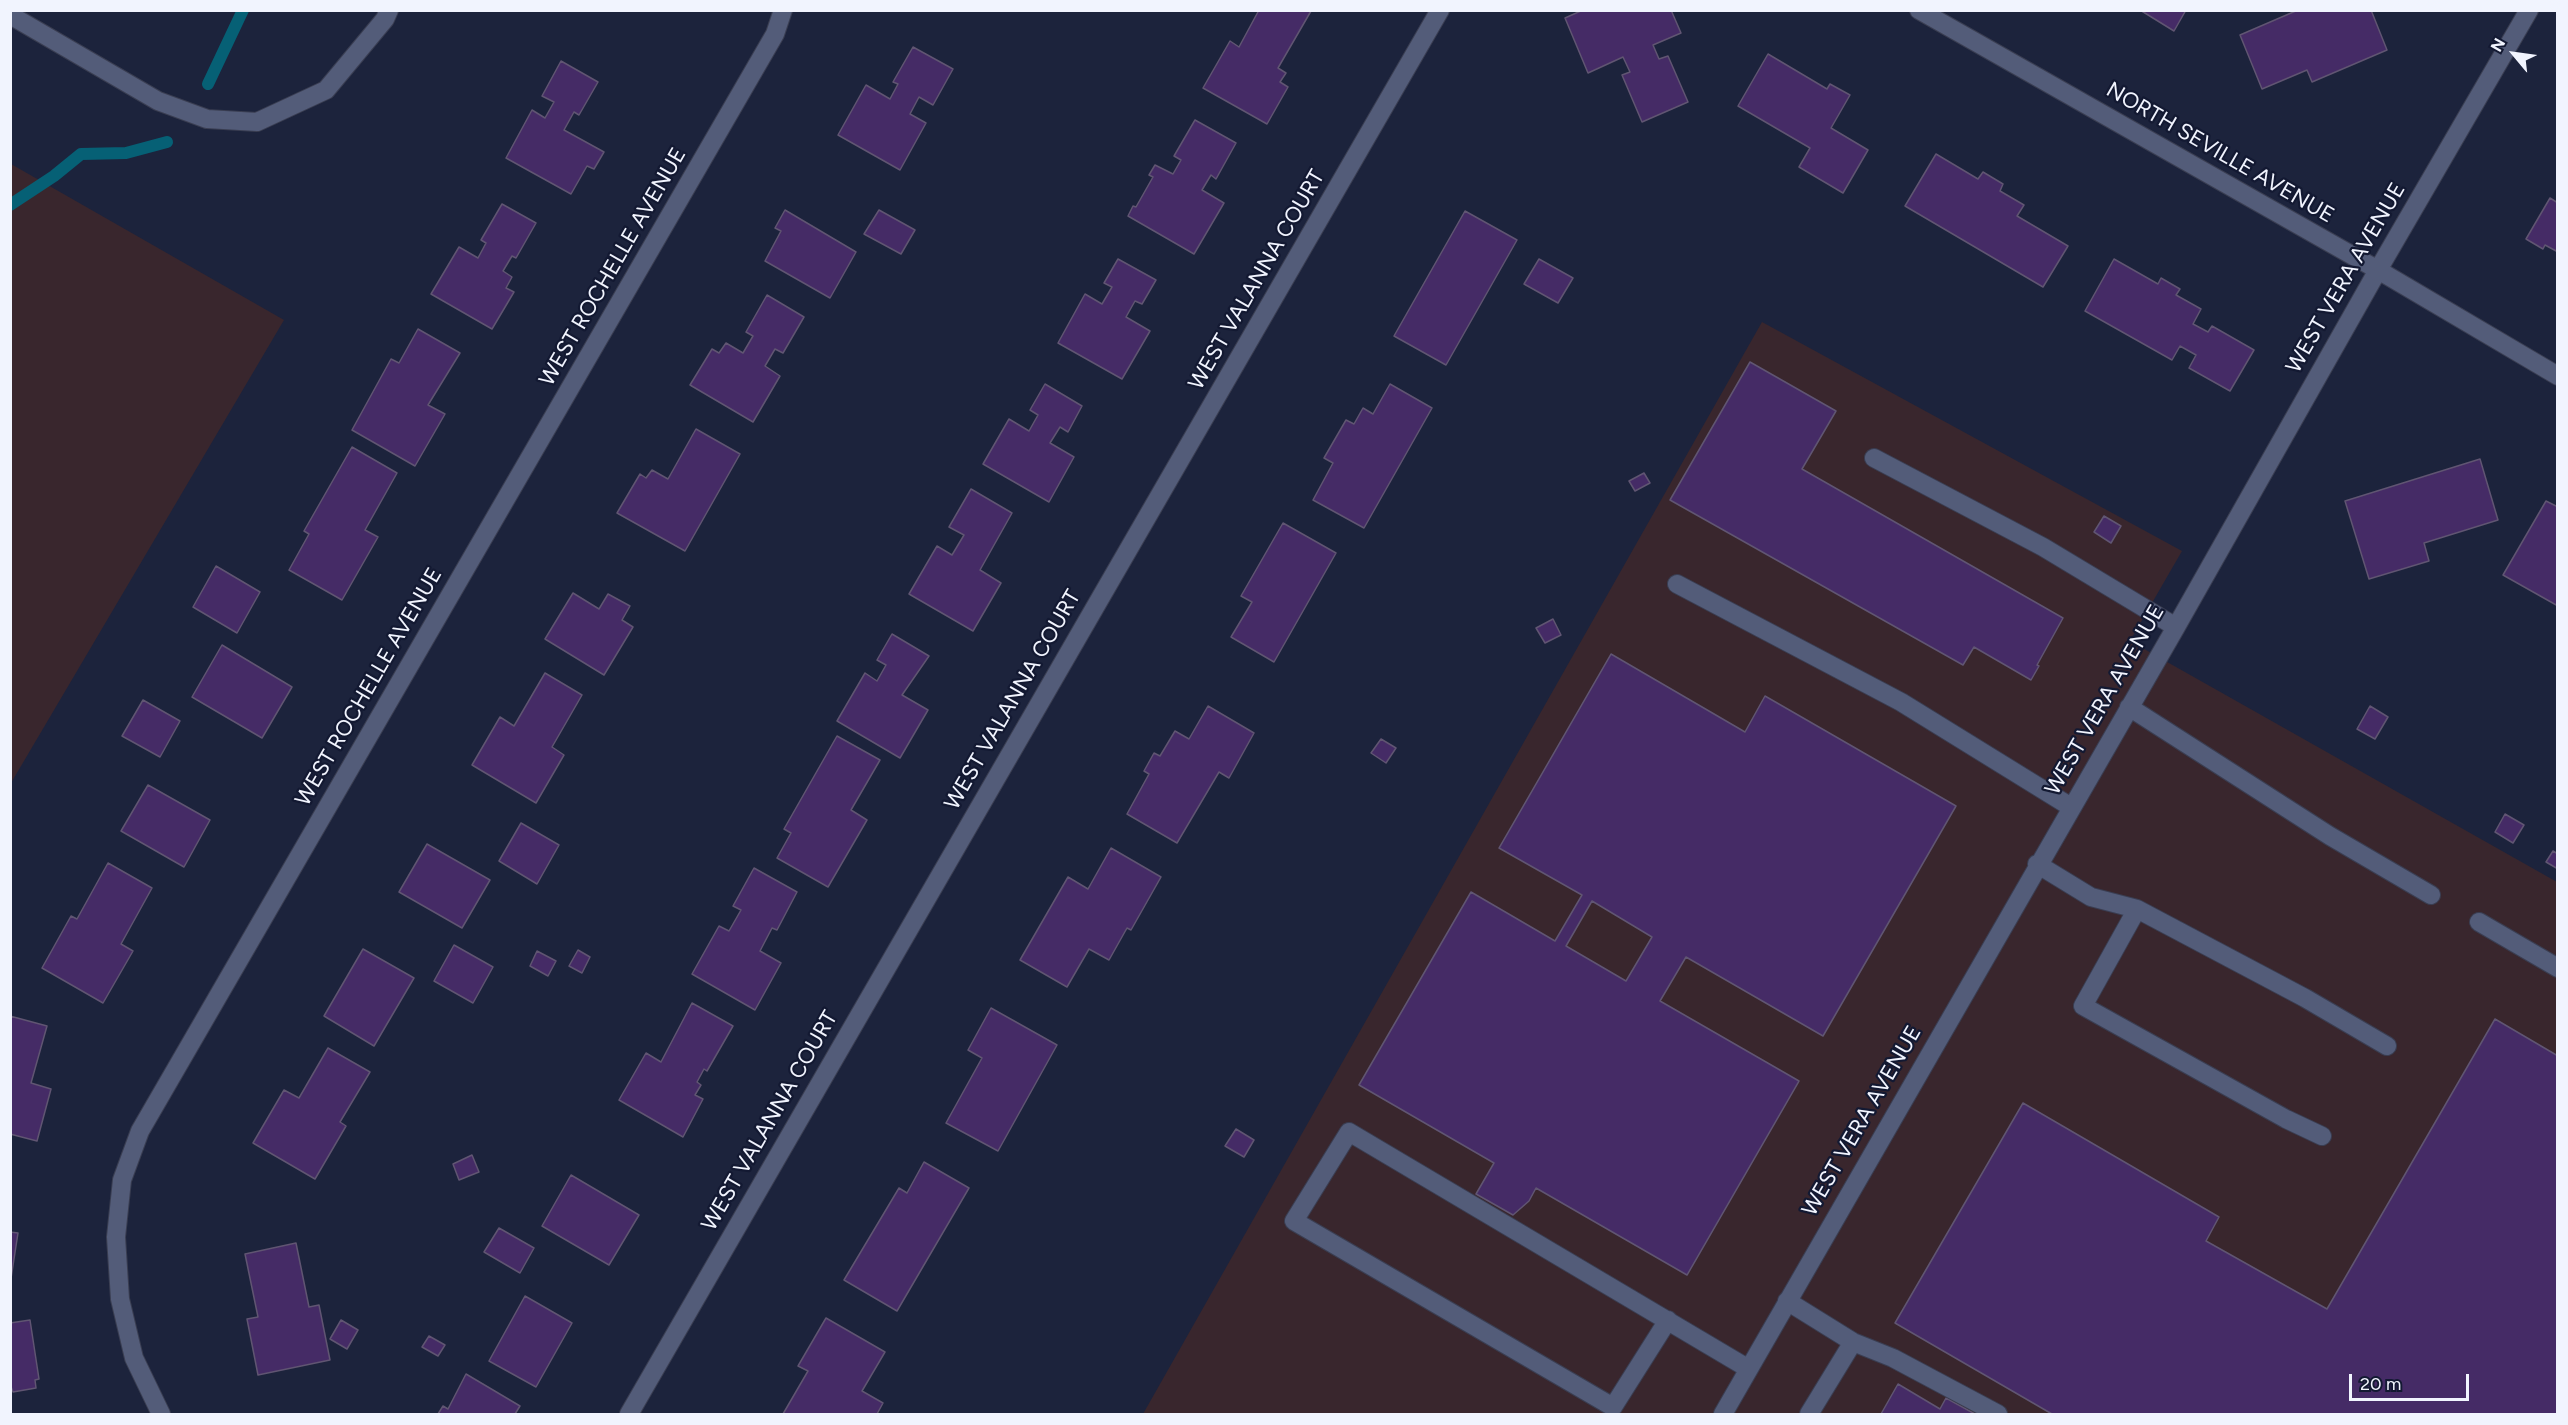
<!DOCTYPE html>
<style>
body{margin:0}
#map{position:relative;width:2568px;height:1425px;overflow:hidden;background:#1c233c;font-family:Figtree,sans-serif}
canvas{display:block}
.frame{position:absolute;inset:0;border:12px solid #f1f4fe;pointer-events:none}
.north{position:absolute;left:2484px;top:24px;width:60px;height:60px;-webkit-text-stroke:4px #131932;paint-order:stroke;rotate:299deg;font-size:16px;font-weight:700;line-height:24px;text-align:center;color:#f1f4fe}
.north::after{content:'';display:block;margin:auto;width:21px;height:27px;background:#f1f4fe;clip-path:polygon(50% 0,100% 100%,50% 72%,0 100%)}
.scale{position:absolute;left:2349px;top:1374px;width:120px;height:27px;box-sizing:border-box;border:3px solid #f1f4fe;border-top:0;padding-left:8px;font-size:18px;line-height:21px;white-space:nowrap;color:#f1f4fe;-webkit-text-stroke:4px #131932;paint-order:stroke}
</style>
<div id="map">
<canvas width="2568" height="1425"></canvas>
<div class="frame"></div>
<div class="north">N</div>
<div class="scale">20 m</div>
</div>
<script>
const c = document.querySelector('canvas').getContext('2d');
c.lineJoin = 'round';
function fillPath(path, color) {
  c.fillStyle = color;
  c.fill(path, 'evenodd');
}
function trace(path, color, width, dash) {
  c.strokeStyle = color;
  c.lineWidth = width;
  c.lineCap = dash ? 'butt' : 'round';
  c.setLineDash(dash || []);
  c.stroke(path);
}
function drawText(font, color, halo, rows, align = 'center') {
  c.font = font + ' Figtree,sans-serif';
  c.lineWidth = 4.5;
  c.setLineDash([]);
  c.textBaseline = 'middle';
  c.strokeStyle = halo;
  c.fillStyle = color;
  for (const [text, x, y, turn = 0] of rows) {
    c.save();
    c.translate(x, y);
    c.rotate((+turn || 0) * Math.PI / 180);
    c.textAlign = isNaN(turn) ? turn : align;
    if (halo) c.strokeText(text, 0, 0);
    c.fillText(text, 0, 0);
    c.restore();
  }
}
fillPath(new Path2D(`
 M 11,164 L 284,320 L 11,783 Z
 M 1762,322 L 2182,551 L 2130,641 L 2557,882 L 2557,1414 L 1143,1414 Z`), '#39262d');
trace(new Path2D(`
 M 208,84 L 243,10
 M 10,205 L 54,176 L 81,154 L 126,153 L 167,142`), '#066075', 12);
const building = new Path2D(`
 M 1259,10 L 1311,11 L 1278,68 L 1286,73 L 1280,82 L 1288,87 L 1267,124 L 1203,88 L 1230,41 L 1239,47 Z
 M 1583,10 L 1671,10 L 1681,33 L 1653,45 L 1659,59 L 1668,56 L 1688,102 L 1642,122 L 1622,75 L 1630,72 L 1623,57 L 1588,73 L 1565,18 Z
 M 2140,10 L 2186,10 L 2174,31 Z
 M 2298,10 L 2371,10 L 2387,50 L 2312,82 L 2307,70 L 2262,89 L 2240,35 Z
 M 913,47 L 953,69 L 933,105 L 919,97 L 910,114 L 926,123 L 900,170 L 838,135 L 866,85 L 890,99 L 898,84 L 893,82 Z
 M 1768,54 L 1827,89 L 1830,84 L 1850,95 L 1831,128 L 1868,150 L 1843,193 L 1799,167 L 1810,148 L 1738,106 Z
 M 561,61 L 598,82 L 579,115 L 574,112 L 564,130 L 604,152 L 594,169 L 587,166 L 571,194 L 506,158 L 532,110 L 545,118 L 554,102 L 542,96 Z
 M 1195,120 L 1236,143 L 1216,179 L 1211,175 L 1202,190 L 1224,203 L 1194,254 L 1128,216 L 1133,206 L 1136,207 L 1153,177 L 1149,175 L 1155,165 L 1173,174 L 1181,160 L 1174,156 Z
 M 1936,154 L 1978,179 L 1983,172 L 2003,184 L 2000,191 L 2024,205 L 2017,216 L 2068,246 L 2043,287 L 1905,206 Z
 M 2550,198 L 2558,203 L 2558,252 L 2545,245 L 2543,249 L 2526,239 Z
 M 502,204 L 536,223 L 516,258 L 512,256 L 503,271 L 512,277 L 506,288 L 514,292 L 492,329 L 431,294 L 459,247 L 478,258 L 486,243 L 481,240 Z
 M 785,210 L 856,252 L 830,298 L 765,261 L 781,231 L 775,228 Z
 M 879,210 L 915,230 L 901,254 L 864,234 Z
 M 1465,211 L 1517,240 L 1446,365 L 1394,336 Z
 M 1118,259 L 1156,280 L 1142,304 L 1135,301 L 1126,317 L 1150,331 L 1122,379 L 1058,343 L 1085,294 L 1102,304 L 1112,287 L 1104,283 Z
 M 1539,259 L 1573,278 L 1558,303 L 1524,284 Z
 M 2114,259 L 2158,284 L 2161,278 L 2180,289 L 2176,295 L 2201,309 L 2193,324 L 2208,332 L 2212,326 L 2254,350 L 2230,391 L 2189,368 L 2196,355 L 2180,346 L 2172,360 L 2085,311 Z
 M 767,295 L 804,317 L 783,353 L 775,349 L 765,366 L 780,376 L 753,422 L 690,385 L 712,349 L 719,353 L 726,343 L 743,353 L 753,336 L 746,332 Z
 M 418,329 L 460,353 L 428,405 L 445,414 L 415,466 L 352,430 L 391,359 L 399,363 Z
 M 1750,362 L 1836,411 L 1802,469 L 2063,618 L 2037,665 L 2039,666 L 2031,680 L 1974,647 L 1963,665 L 1670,500 Z
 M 1045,384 L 1082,406 L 1068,432 L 1060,427 L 1050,443 L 1074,457 L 1049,502 L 983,464 L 1009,419 L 1029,431 L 1038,415 L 1030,410 Z
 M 1390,384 L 1432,408 L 1364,528 L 1313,500 L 1333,463 L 1324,458 L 1346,420 L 1354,424 L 1363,408 L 1373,414 Z
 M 696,429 L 740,454 L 685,551 L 617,513 L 640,474 L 646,478 L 652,470 L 668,479 Z
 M 352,447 L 397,473 L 365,530 L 378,537 L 342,600 L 289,570 L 309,534 L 304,531 Z
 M 2480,459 L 2498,520 L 2424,543 L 2429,561 L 2369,579 L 2345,501 Z
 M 1644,473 L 1650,483 L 1635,491 L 1629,481 Z
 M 971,489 L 1012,513 L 980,570 L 1001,583 L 973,631 L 909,594 L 937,546 L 952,555 L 964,535 L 949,527 Z
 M 2546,501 L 2558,507 L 2558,606 L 2503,575 Z
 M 2104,516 L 2121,526 L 2111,543 L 2094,532 Z
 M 1283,523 L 1336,553 L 1274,662 L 1231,637 L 1252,602 L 1241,596 Z
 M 216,566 L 260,592 L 237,633 L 193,607 Z
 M 573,593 L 599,609 L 608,594 L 630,606 L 622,620 L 633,627 L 604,675 L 545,639 Z
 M 1553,619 L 1561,635 L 1545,643 L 1536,628 Z
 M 892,634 L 929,656 L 902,695 L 928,710 L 900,758 L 837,721 L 865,673 L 877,681 L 886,665 L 877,660 Z
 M 222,645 L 292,687 L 262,738 L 192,697 Z
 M 1611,654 L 1745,732 L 1765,696 L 1956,806 L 1823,1036 L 1686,957 L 1660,1001 L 1799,1081 L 1687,1275 L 1536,1188 L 1529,1201 L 1513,1215 L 1476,1194 L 1494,1163 L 1359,1085 L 1471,892 L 1555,941 L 1582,895 L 1499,848 ZM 1592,901 L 1652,937 L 1626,981 L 1566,946 Z
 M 545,673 L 582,695 L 552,747 L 564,755 L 536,803 L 472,765 L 500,717 L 514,726 Z
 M 143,700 L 180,721 L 160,757 L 122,736 Z
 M 1208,706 L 1254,733 L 1229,778 L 1219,772 L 1177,843 L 1127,814 L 1149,774 L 1144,771 L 1154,753 L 1160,756 L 1175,731 L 1189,739 Z
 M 2370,706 L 2388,717 L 2375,739 L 2357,729 Z
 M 837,736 L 880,760 L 851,810 L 867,820 L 828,887 L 777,858 L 791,833 L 784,829 Z
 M 1381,739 L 1396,748 L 1386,763 L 1371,753 Z
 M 148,785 L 210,820 L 184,867 L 121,831 Z
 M 2505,814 L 2524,825 L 2513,843 L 2495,832 Z
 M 521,823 L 559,845 L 537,884 L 499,861 Z
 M 427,844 L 490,880 L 462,928 L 399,892 Z
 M 1111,848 L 1161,877 L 1131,930 L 1127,928 L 1109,960 L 1089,949 L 1067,987 L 1020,960 L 1068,877 L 1088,889 Z
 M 2553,851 L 2558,854 L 2558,869 L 2546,862 Z
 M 108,863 L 152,888 L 121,944 L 133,951 L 103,1003 L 42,968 L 71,916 L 77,919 Z
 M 754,868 L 797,892 L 777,930 L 772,928 L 760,951 L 781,963 L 755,1010 L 692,974 L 719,926 L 729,931 L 741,910 L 733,906 Z
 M 454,945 L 493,967 L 473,1003 L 434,981 Z
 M 363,949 L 414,978 L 374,1046 L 324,1016 Z
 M 578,950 L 590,957 L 582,973 L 569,966 Z
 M 537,951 L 556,961 L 548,976 L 530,966 Z
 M 692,1003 L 733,1026 L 707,1071 L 704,1069 L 697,1082 L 701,1085 L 695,1095 L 703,1099 L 683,1137 L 619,1100 L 646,1053 L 661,1062 Z
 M 991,1008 L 1057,1045 L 998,1151 L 946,1123 L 982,1058 L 968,1050 Z
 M 10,1016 L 47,1026 L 31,1083 L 51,1089 L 37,1141 L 10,1134 Z
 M 2495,1019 L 2558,1056 L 2558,1414 L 2052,1414 L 1895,1323 L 2023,1103 L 2219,1217 L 2206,1241 L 2327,1309 Z
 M 328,1048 L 370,1072 L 340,1122 L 346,1126 L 315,1179 L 253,1143 L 284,1090 L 299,1098 Z
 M 1236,1129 L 1254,1140 L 1244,1157 L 1225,1146 Z
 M 472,1155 L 479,1172 L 459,1180 L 453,1164 Z
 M 924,1162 L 969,1188 L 897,1311 L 844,1280 L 899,1188 L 907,1193 Z
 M 571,1175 L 639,1215 L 609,1265 L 542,1226 Z
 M 499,1228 L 534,1248 L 520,1273 L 484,1252 Z
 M 10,1232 L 18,1233 L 10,1285 Z
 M 296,1243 L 309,1307 L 319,1305 L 330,1360 L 258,1375 L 247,1319 L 258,1317 L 245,1254 Z
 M 525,1296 L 572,1323 L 536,1387 L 489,1361 Z
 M 826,1318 L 885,1352 L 862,1391 L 883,1403 L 877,1414 L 783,1414 L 808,1371 L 798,1366 Z
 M 30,1320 L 39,1379 L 35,1380 L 36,1388 L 13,1392 L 10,1384 L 10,1323 Z
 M 341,1320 L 358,1330 L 347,1349 L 330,1339 Z
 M 429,1336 L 445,1345 L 438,1356 L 422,1347 Z
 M 466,1374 L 520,1406 L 515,1414 L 438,1414 L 443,1406 L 448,1409 Z
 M 1898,1384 L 1940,1409 L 1946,1398 L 1975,1414 L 1881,1414 Z`);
fillPath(building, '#452b66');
trace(building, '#605572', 1.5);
const minor = new Path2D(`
 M 1919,10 L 2378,270 L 2558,376
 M 10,15 L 158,101 L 207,119 L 257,122 L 326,90 L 385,19 L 389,10
 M 1874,458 L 2043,547 L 2176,627
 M 1677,584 L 1901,702 L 2071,807
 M 2129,707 L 2330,836 L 2431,895
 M 2037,864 L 2091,897 L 2137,909 L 2083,1006 L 2286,1119 L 2322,1136
 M 2137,909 L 2305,998 L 2387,1046
 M 2479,922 L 2558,968
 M 1787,1301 L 1853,1342 L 1893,1358 L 1998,1414
 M 1668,1320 L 1613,1407 L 1294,1221 L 1349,1132 L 1749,1369
 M 161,1414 L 134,1358 L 120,1299 L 116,1237 L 122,1180 L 140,1131 L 775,34 L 783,10
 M 629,1414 L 1440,10
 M 1723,1414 L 2176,627 L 2378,270 L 2529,10
 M 1809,1414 L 1853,1342`);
trace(minor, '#3a3e52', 20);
trace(minor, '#535c79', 18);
drawText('22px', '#f1f4fe', '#131932', [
 ["NORTH SEVILLE AVENUE",2220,153,30],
 ["WEST ROCHELLE AVENUE",613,267,-60],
 ["WEST VERA AVENUE",2346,278,-60],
 ["WEST VALANNA COURT",1257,280,-60],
 ["WEST ROCHELLE AVENUE",369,687,-60],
 ["WEST VALANNA COURT",1013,700,-60],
 ["WEST VERA AVENUE",2105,700,-60],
 ["WEST VALANNA COURT",770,1121,-60],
 ["WEST VERA AVENUE",1862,1121,-60]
]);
</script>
